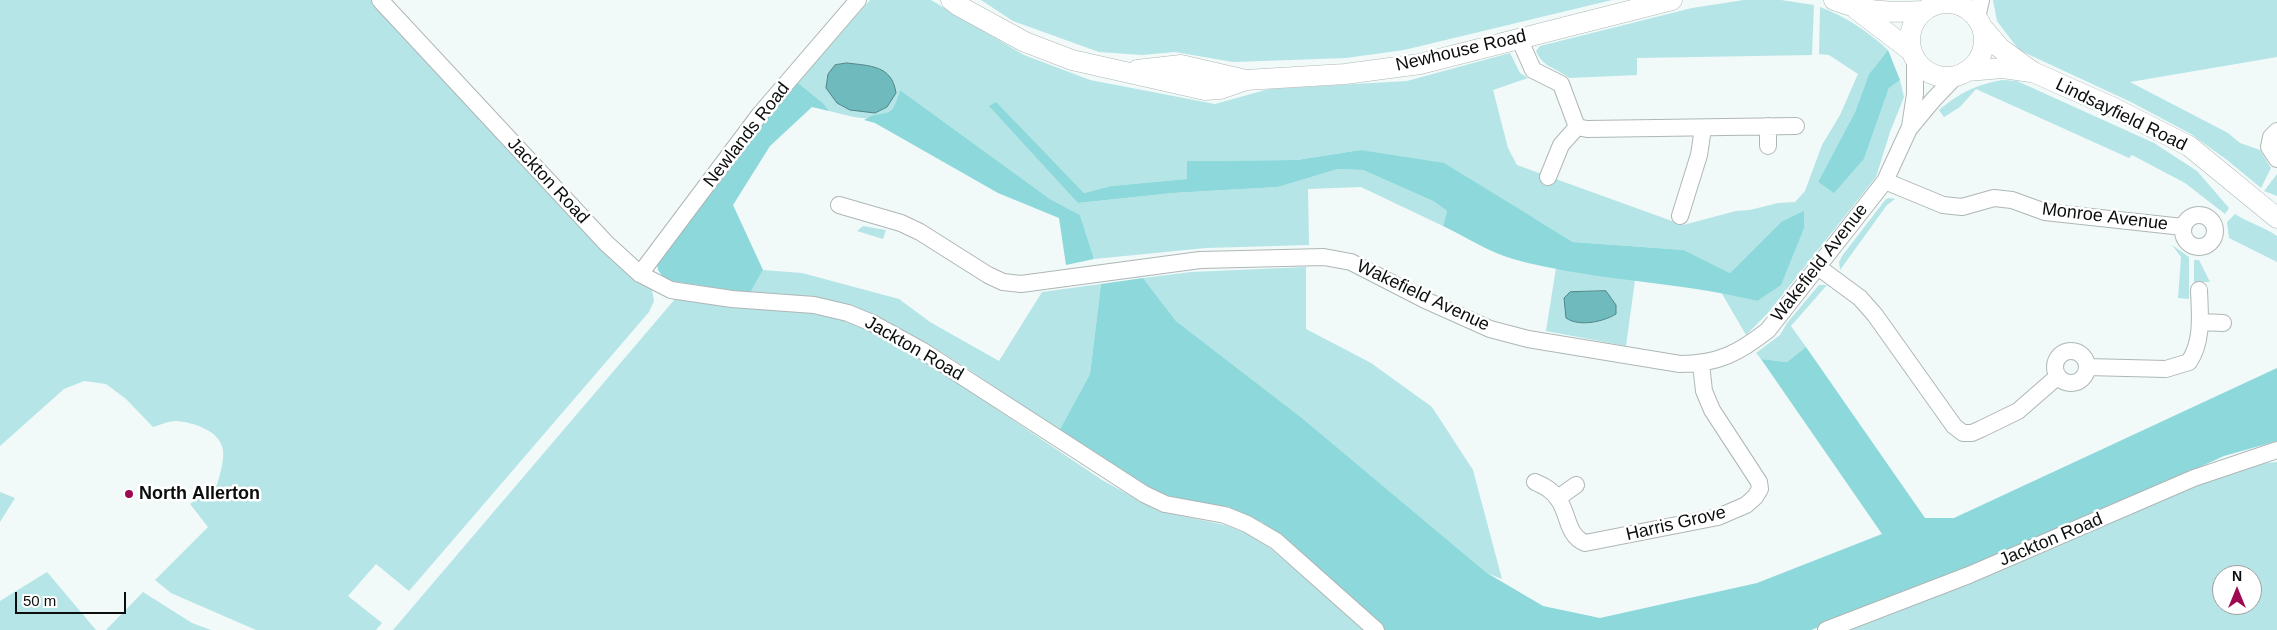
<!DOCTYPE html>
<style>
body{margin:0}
#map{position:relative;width:2277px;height:630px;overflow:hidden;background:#f1f9f9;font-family:Arial,sans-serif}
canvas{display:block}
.north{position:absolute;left:2212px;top:565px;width:50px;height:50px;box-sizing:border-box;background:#fff;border:1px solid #9e9f9f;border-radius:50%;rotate:0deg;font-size:14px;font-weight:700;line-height:20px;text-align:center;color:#0c0e0e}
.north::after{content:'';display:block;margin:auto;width:18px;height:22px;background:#9e0952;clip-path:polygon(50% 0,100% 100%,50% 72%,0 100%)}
.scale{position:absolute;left:15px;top:592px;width:111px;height:22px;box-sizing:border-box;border:2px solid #0c0e0e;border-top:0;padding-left:6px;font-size:15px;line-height:18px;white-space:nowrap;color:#0c0e0e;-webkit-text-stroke:4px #fff;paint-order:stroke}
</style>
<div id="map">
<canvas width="2277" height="630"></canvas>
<div class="north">N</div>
<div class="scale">50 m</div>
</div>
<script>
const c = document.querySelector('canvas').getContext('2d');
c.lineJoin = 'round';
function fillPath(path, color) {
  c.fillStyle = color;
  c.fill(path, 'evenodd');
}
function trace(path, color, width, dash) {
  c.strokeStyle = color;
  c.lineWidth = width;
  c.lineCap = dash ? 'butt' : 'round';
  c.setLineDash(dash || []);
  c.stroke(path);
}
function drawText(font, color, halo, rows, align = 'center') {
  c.font = font + ' Arial,sans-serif';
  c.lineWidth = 5;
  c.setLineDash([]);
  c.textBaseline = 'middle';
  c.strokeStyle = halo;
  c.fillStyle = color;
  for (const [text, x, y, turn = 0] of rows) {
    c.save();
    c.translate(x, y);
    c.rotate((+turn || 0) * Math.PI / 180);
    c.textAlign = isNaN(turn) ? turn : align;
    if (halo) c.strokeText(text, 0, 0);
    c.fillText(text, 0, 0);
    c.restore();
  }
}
fillPath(new Path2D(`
 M 0,0 L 371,0 L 626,272 L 652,290 L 654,301 L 649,312 L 409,591 L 376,564 L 348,596 L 382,623 L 376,630 L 256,630 L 171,593 L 155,580 L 208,527 L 190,504 L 217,485 C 220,474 224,462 223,450 C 220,430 192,422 176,421 C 168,421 160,425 153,427 L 126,399 L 106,384 L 84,381 L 64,389 L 0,446 Z
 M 870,0 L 931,0 L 1024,55 L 1090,80 L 1215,104 L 1269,89 L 1407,81 L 1510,53 L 1520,73 L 1528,78 L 1493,90 L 1508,148 L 1517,165 L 1683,225 L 1736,211 L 1750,210 L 1778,203 L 1795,202 L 1805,191 L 1822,145 L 1840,115 L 1858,74 L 1829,55 L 1819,54 L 1820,7 C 1847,17 1867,31 1888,50 L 1869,74 L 1855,112 L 1818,182 L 1834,192 L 1864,159 L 1889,88 L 1900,80 L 1904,97 L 1890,132 L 1876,177 L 1768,313 L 1746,335 L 1721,292 L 1757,301 L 1781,222 L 1730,273 L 1684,250 L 1573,242 L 1534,218 L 1360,150 L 1297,160 L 1187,161 L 1188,179 L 1111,186 L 1084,193 L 995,102 L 1078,203 L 1173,193 L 1278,187 L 1338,169 L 1363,170 L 1433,201 L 1447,211 L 1443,226 L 1361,187 L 1308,189 L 1309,245 L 1206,248 L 1094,259 L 1080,215 L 1050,199 L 900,90 C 899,94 898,101 895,105 C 880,127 850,116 829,111 L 824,104 L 797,82 Z
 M 981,0 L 1612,0 L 1404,50 L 1346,58 L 1233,62 L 1175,52 L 1142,55 L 1099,52 L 1013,21 Z
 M 1744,0 L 1781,0 L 1814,5 L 1812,55 L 1637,58 L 1637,75 L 1569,78 C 1557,68 1542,67 1536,51 L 1540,46 L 1692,8 Z
 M 1993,0 L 2277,0 L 2277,57 L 2130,82 L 2228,133 L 2240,143 L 2260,150 L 2271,168 L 2261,188 L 2227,160 L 2191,134 L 2131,102 L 2019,50 L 1997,21 Z
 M 2002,80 L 2017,81 L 2154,143 L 2197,171 L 2229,208 L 2225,214 L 2185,183 L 2132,155 L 2129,158 L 1976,89 L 1960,107 L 1944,117 L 1939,110 C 1960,93 1975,85 2002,80 Z
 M 2277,174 L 2277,196 L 2264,191 Z
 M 1889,198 L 1895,199 L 1887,205 L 1840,270 L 1839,262 L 1842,256 L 1886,199 Z
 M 2235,214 C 2249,223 2264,227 2277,236 L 2277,262 L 2229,238 L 2227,222 Z
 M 863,226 L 886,230 L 883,239 L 857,231 Z
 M 2172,245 L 2189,257 L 2189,299 L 2178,298 L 2181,257 Z
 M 2194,260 L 2199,260 L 2210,282 L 2194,282 Z
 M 1306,267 L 1306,329 L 1371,363 L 1432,407 L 1473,470 L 1502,579 L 1487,573 L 1302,418 L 1176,321 L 1143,278 L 1191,272 Z
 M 1556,268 L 1635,280 L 1626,346 L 1546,331 Z
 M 763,270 L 802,273 L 899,299 L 930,322 L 999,361 L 1042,292 L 1101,284 L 1090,374 L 1059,431 C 996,389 934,341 865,312 C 829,296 788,295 750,293 Z
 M 1819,285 L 1827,285 L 1791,326 L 1806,347 L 1787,362 L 1761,359 L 1756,353 L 1780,335 L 1787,323 Z
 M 680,297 L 830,315 L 897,342 L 1102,480 L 1158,511 L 1225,525 L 1248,534 L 1270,548 L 1364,630 L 393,630 L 675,299 Z
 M 2277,462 L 2277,630 L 1847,630 L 2248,465 ZM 2222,575 L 2252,575 L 2252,605 L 2222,605 Z
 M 0,492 L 15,498 L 0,522 Z
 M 47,572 L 96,630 L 0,630 L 0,601 Z
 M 143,592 L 192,623 L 211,630 L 106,630 Z`), '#b5e5e6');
fillPath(new Path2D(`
 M 1888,50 L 1900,80 L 1889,88 L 1864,159 L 1834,193 L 1818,182 L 1855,112 L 1869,74 Z
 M 797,82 L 824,104 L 829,111 L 812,107 L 770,146 L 733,205 L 763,270 L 750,293 L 665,280 L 658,270 L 657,264 L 726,167 Z
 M 900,90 L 1050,199 L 1080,215 L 1094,259 L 1066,265 L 1059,218 L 998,193 L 875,123 L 864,120 C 884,107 891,124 900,90 Z
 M 996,102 L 1084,193 L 1111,186 L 1187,179 L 1187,161 L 1297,160 L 1360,150 L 1444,163 L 1573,242 L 1684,250 L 1730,273 L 1781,222 L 1804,211 L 1804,228 L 1781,285 L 1757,301 C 1677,281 1592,281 1513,259 C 1489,252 1466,237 1443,226 L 1447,211 L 1433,201 L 1363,170 L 1338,169 L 1278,187 L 1173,193 L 1078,203 L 989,106 Z
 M 1143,278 L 1176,321 L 1302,418 L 1487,573 L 1543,606 L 1600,618 L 1757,583 L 1882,534 L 1761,359 L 1787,362 L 1806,347 L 1925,518 L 1954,518 L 2277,368 L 2277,441 L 2224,456 L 1984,565 L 1811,630 L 1383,630 L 1262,522 L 1227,509 L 1156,494 L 1059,431 L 1090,374 L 1101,284 Z`), '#8cd8db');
const water = new Path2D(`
 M 847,63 C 870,66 892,65 896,93 L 887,107 L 875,113 L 850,110 L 837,103 L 826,88 L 828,74 L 835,65 Z
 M 1606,291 L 1616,305 L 1616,314 C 1603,322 1579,327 1566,318 L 1564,298 L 1570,292 Z`);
fillPath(water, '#6fbabd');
trace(water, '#518688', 1);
const minor = new Path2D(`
 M 380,0 L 606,243 L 640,274 L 671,290 L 732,299 L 814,305 L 848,313 L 872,323 L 923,351 L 1144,494 L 1165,504 L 1225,515 L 1247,524 L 1276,541 L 1376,630
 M 1949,2 L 1951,0
 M 1977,18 L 1981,0
 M 1519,38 L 1533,70 L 1561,84 L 1577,127 L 1587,129 L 1796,126
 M 1768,126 L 1768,146
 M 1910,127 L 1915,94 L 1915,59
 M 2277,131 L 2271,137 L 2269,147 L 2277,159
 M 1548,177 L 1561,145 L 1577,127
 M 1885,181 L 1943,205 L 1962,207 L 1994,198 L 2012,200 L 2045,212 L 2183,227
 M 839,205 L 901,223 L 920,232 L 988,275 L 1003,282 L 1021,284 L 1200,260 L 1324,257 L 1351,262 L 1425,300 L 1490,329 L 1528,339 L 1680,364 C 1718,364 1739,353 1768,330 L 1885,181 L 1909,129 L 1933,100 L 1956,76
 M2183 231a16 16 0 1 1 32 0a16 16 0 1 1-32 0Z
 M 1680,216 L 1699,155 L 1703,128
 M 1818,267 L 1860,298 L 1875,315 L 1954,426 L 1963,433 L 1972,433 L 1981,429 L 2018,411 L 2057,377
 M 640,274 L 760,114 L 858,0
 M 2201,322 L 2223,323
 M2055 367a16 16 0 1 1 32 0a16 16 0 1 1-32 0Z
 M 2087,367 L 2166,369 L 2189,362 C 2203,341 2200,315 2199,290
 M 1535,482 C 1544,486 1552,490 1558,499 C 1569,513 1566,535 1585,543 L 1718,517 L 1746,505 L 1755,497 L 1760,489 L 1759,482 L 1712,410 L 1704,391 L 1701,364
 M 1558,498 L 1576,485
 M 1826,630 L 1969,575 L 2194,478 L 2277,450`);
const tertiary = new Path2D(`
 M 951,0 L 959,6 L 1025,42 L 1072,60 L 1205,90 L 1220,89 L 1246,80 L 1345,74 L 1420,64 L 1672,0
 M 1834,0 C 1864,12 1891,13 1923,11
 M1910 40a37 37 0 1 1 74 0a37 37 0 1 1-74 0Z
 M 1856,9 L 1911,51
 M 1982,27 L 2000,48 L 2033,72 L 2112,107 L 2189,146 L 2277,218
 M 1137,70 L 1181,65 L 1246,80
 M 1967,71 L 2003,68 L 2031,72`);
trace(minor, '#afb6b6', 18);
trace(tertiary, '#afb6b6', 21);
trace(minor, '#fff', 16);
trace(tertiary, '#fff', 20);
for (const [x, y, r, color] of [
 [129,494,5,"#9e0952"]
]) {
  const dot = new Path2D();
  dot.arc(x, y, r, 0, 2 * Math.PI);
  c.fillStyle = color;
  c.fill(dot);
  trace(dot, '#fff', 2);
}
drawText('18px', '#0c0e0e', '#fff', [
 ["Newhouse Road",1461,51,-13],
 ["Lindsayfield Road",2121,115,26],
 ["Newlands Road",747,135,-52],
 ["Jackton Road",548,181,47],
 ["Monroe Avenue",2105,217,7],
 ["Wakefield Avenue",1820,263,-52],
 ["Wakefield Avenue",1423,296,25],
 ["Jackton Road",914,349,30],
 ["Harris Grove",1676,524,-13],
 ["Jackton Road",2051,540,-23]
]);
drawText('bold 18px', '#0c0e0e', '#fff', [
 ["North Allerton",139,494]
], 'left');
</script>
